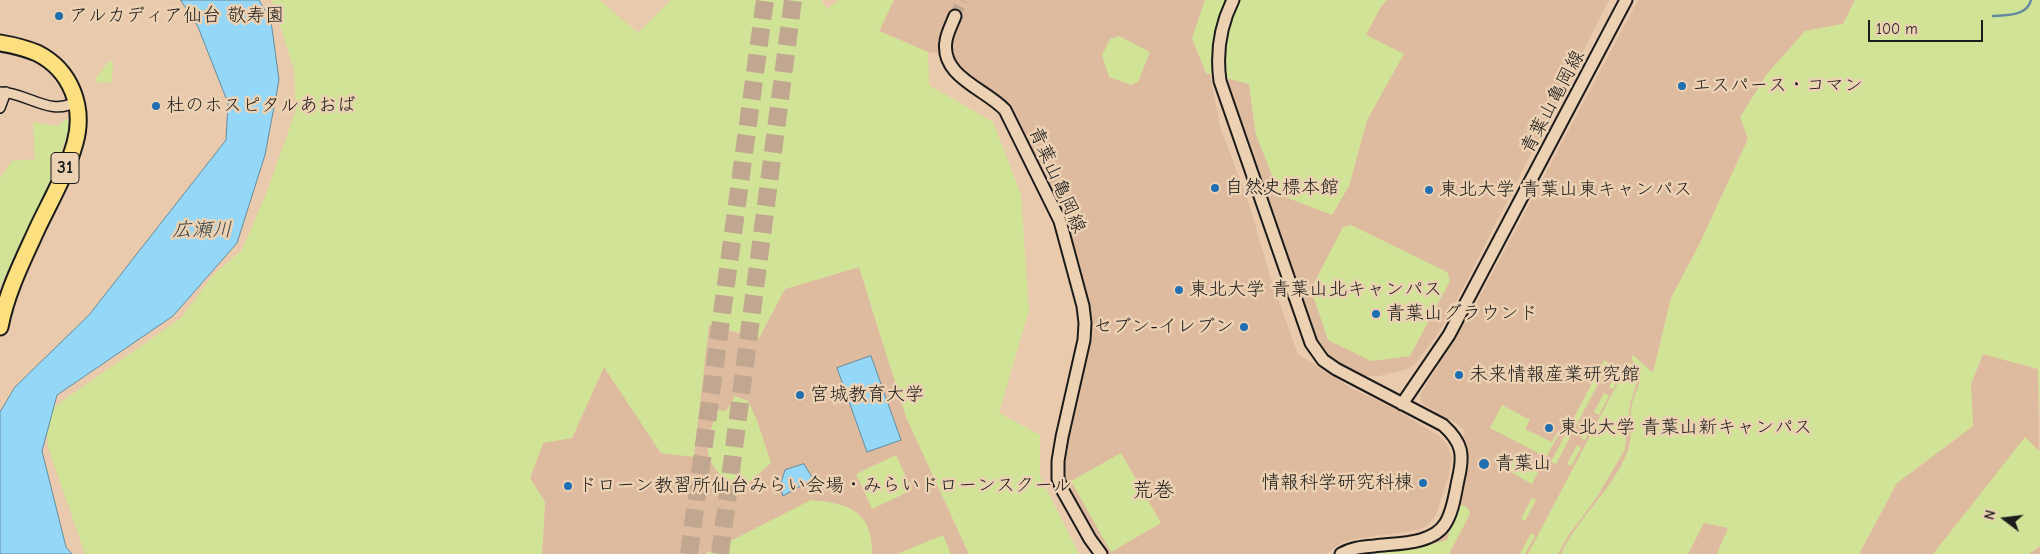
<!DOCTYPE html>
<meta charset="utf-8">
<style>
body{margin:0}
#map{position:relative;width:2040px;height:554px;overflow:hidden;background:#eacaad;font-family:"Comic Neue",sans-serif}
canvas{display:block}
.north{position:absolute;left:1980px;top:494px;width:50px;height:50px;-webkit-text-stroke:4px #ecd1b3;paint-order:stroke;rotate:285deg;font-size:14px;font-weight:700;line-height:20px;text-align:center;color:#1c1c1c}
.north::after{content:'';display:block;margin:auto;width:18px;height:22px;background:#1c1c1c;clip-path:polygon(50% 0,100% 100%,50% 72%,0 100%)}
.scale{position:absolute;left:1868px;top:20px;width:115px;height:22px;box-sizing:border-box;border:2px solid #1c1c1c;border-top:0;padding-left:6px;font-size:15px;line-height:18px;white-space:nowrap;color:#1c1c1c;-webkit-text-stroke:4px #ecd1b3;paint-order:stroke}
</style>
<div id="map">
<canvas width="2040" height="554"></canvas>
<div class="north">N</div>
<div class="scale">100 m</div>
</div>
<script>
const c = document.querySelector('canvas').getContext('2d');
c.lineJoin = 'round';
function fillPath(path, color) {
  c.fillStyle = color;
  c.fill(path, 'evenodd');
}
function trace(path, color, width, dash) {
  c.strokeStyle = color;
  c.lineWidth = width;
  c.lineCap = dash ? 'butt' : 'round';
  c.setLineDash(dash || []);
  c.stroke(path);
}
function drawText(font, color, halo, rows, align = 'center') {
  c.font = font + ' "Comic Neue","Klee One",sans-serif';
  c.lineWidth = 5;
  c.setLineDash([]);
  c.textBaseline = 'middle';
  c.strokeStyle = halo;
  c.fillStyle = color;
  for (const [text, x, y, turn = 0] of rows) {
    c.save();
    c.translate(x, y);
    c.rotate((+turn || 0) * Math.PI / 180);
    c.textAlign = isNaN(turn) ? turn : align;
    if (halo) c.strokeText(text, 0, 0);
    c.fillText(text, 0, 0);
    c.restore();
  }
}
fillPath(new Path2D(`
 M 894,0 L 1205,0 L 1192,39 L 1206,73 L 1210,74 L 1220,126 L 1250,207 L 1270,276 L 1298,354 L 1351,388 L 1393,408 L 1438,435 L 1446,443 L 1452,457 L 1448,478 L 1436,515 L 1428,525 L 1418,530 L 1355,539 L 1342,543 L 1326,554 L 1106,554 L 1067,487 L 1064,477 L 1063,461 L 1089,339 L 1088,304 L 1074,248 L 1063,215 L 1024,136 L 1007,105 L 998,95 L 958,70 L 952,56 L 928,52 L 879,31 Z
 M 1387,0 L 1609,0 L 1465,284 L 1441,329 L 1416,363 L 1408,369 L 1379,376 L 1367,376 L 1354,373 L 1338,364 L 1326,354 L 1314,336 L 1224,77 L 1249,84 L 1256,135 L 1349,186 L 1367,120 L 1403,54 L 1366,35 L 1381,6 Z
 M 1638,0 L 1855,0 L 1843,24 L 1805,31 L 1748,139 L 1699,245 L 1671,298 L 1653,373 L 1637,484 L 1565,545 L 1561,554 L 1361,554 L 1422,546 L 1441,535 L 1466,456 L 1463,436 L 1465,431 L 1459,425 L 1424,405 L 1420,399 L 1420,395 L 1470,315 Z
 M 859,267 L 906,417 L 969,554 L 542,554 L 545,502 L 530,479 L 543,442 L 572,438 L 604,367 L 661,453 L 708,325 L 759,338 L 785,289 Z
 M 1983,354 L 2038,369 L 2040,554 L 1859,554 L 1897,483 L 1973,426 L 1971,384 Z
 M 1704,522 L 1728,528 L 1717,554 L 1688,554 Z`), '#debb9f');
fillPath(new Path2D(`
 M 272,0 L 600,0 L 638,33 L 671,0 L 821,0 L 827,9 L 839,0 L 894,0 L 879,31 L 928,52 L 929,85 L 993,122 L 1021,194 L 1029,310 L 999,413 L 1040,435 L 1040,476 L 1079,554 L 969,554 L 906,417 L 859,267 L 785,289 L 759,338 L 709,325 L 694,457 L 661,453 L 604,367 L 572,438 L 543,443 L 530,478 L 545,502 L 542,554 L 85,554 L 48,447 L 45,413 L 181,318 L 214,274 L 242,250 L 266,194 L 296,110 L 294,70 Z
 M 1205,0 L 1387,0 L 1381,6 L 1366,35 L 1404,54 L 1367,120 L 1349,186 L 1332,215 L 1280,195 L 1256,135 L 1249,84 L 1206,73 L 1192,38 Z
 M 1855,0 L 2040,0 L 2040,419 L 2038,369 L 1983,354 L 1971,384 L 1973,426 L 1897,483 L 1859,554 L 1717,554 L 1728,528 L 1704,523 L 1688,554 L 1561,554 C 1578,517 1614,489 1628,450 C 1633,435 1629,419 1632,404 C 1637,386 1648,375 1631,359 L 1633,355 L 1653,373 L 1671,298 L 1699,245 L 1748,139 L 1740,117 L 1767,74 L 1805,31 L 1843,24 Z
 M 1119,36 L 1150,52 L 1138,82 L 1131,85 L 1109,77 L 1102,55 L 1110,39 Z
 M 109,61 L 113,61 L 112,82 L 95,83 L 96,78 Z
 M 65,119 L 71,120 C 57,178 25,232 0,287 L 0,178 L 12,161 L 35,159 L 33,122 L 58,126 Z
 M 1351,225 L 1447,272 L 1450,281 L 1410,356 L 1371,361 L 1328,340 L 1311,289 L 1343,227 Z
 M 1604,360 L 1609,363 L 1556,464 L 1551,462 Z
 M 1629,362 L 1638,372 L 1638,379 L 1630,404 L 1625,449 L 1597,497 L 1568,536 L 1558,554 L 1528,554 Z
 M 1618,368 L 1623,370 L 1613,389 L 1609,387 Z
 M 1604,393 L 1609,396 L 1599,415 L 1594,412 Z
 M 735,396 L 748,401 L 757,420 L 771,463 L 752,480 L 737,489 C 700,459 704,452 717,410 L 726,411 Z
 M 1502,405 L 1530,420 L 1525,429 L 1552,442 L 1557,433 L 1559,434 L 1546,457 L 1490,428 Z
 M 1591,419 L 1595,421 L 1585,440 L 1581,438 Z
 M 2025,437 L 2040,452 L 2040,546 L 2029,554 L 1933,554 Z
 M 1577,445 L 1581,448 L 1571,466 L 1567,464 Z
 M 1121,453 L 1161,523 L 1111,552 L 1071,481 Z
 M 896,455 L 912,490 L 872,509 L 856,474 Z
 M 1515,455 L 1540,468 L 1532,484 L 1507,470 Z
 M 1532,498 L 1536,500 L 1525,521 L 1521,519 Z
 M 811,500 C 848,503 873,511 872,554 L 705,554 Z
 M 1462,505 L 1468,508 L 1470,514 L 1449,554 L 1371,554 L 1423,547 L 1447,540 L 1456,507 Z
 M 1531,533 L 1535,536 L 1525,554 L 1520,554 Z
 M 943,535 L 951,554 L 897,554 Z`), '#d1e397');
const water = new Path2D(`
 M 181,0 L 259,0 L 271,21 L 279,80 L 265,155 L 237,243 L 173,316 L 57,395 L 42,451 L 66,547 L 72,554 L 0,554 L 0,412 L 15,387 L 89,315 L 226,140 L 228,103 L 198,27 Z
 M 871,356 L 901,440 L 867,452 L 837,368 Z
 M 804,464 L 813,479 L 783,496 L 780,486 L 785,470 Z`);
fillPath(water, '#94d7f6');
trace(water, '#648c9f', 1);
trace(new Path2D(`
 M 1993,16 C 2008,15 2027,16 2031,0`), '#648c9f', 2.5);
trace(new Path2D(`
 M 955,16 L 962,0`), '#c1a790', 11, [11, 5.5]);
trace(new Path2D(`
 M 689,554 L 765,0
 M 720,554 L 793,0`), '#c1a790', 18, [18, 9]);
const minor = new Path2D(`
 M 0,92 C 26,92 52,118 76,101
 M 0,108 L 6,92`);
const tertiary = new Path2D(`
 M 1233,0 C 1220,26 1216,52 1220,81 L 1311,343 L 1323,360 L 1336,369 L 1443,425 C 1463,443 1464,455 1458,480 C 1455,494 1453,512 1445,524 C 1432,545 1395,543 1374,546 C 1362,547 1351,548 1341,554
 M 955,16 C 952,24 947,33 946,41 C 940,77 986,89 1005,110 L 1060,221 L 1083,306 L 1085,323 L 1084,340 L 1062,437 L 1058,461 L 1058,479 L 1063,491 L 1090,539 L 1101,554
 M 1402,404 L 1449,335 L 1626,0`);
const primary = new Path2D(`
 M 0,43 C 12,45 25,48 37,53 C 71,70 85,107 75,143 C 67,172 51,200 38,227 C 23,260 7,291 0,327`);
trace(minor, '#1c1c1c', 12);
trace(tertiary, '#1c1c1c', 15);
trace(primary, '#1c1c1c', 19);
trace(minor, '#ecd1b3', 9);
trace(tertiary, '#ecd1b3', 11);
trace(primary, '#fce080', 15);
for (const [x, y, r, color] of [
 [59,16,5,"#1f6fb2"],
 [1682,86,5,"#1f6fb2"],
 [156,106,5,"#1f6fb2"],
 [1215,188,5,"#1f6fb2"],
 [1429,190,5,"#1f6fb2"],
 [1179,290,5,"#1f6fb2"],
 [1376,314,5,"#1f6fb2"],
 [1244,327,5,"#1f6fb2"],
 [1459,375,5,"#1f6fb2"],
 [800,395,5,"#1f6fb2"],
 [1549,428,5,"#1f6fb2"],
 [1484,464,6,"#1f6fb2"],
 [1423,483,5,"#1f6fb2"],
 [568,486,5,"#1f6fb2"]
]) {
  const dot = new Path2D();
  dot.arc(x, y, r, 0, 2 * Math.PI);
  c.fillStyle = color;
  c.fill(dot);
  trace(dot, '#ecd1b3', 2);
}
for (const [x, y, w] of [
 [65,168,28]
]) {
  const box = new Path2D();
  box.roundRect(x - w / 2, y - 15.5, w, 31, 4);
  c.fillStyle = '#ecd1b3';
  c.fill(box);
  trace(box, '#1c1c1c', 1);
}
drawText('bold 18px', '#1c1c1c', null, [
 ["31",65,168]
]);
drawText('19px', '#1c1c1c', '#ecd1b3', [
 ["アルカディア仙台 敬寿園",69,16],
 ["エスパース・コマン",1692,86],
 ["杜のホスピタルあおば",166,106],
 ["自然史標本館",1225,188],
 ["東北大学 青葉山東キャンパス",1439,190],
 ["東北大学 青葉山北キャンパス",1189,290],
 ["青葉山グラウンド",1386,314],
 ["セブン-イレブン",1234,327,"right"],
 ["未来情報産業研究館",1469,375],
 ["宮城教育大学",810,395],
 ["東北大学 青葉山新キャンパス",1559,428],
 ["青葉山",1495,464],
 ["情報科学研究科棟",1413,483,"right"],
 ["ドローン教習所仙台みらい会場・みらいドローンスクール",578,486]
], 'left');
drawText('19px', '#1c1c1c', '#ecd1b3', [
 ["青葉山亀岡線",1553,102,-62],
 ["青葉山亀岡線",1057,180,66]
]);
drawText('italic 20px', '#344148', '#ecd1b3', [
 ["広瀬川",202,230]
]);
drawText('21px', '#1c1c1c', '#ecd1b3', [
 ["荒巻",1153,491]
]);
</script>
